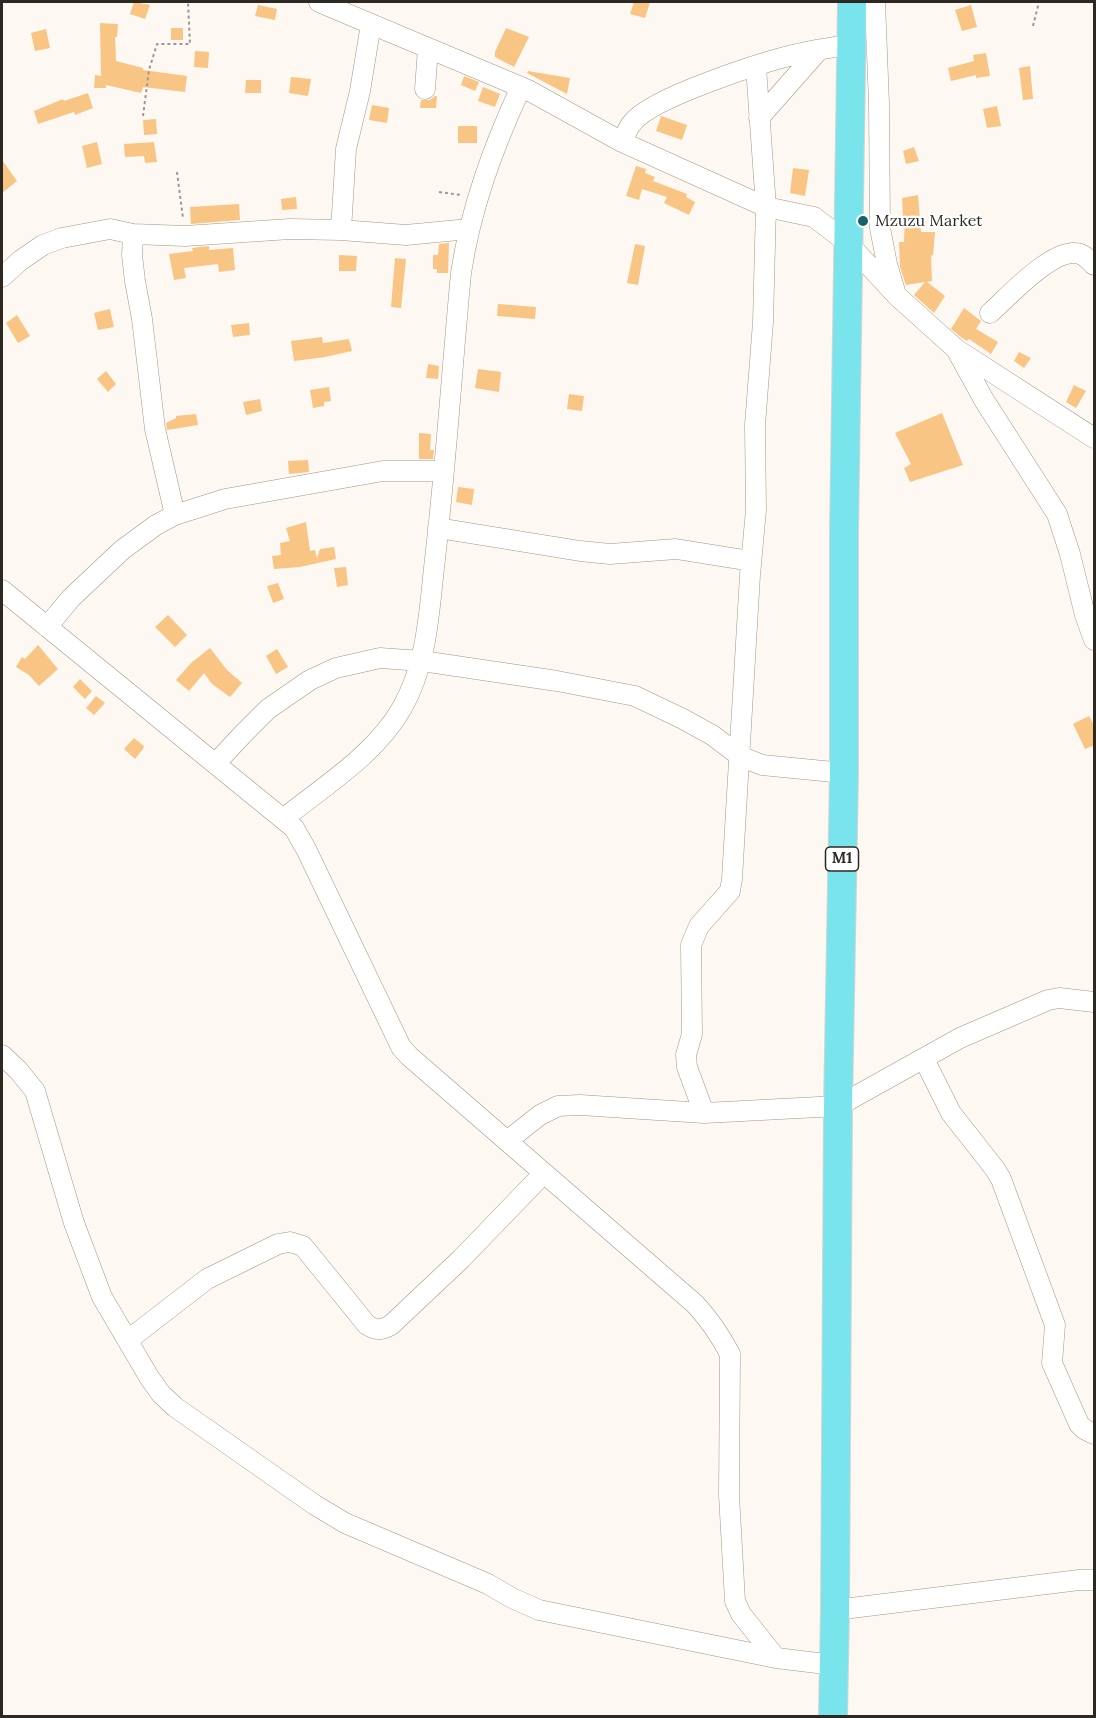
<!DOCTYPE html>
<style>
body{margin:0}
#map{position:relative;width:1096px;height:1718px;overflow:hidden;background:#fdf8f1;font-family:Lora,serif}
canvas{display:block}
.frame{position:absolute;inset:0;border:3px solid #2e2822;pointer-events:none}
</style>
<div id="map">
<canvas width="1096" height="1718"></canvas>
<div class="frame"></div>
</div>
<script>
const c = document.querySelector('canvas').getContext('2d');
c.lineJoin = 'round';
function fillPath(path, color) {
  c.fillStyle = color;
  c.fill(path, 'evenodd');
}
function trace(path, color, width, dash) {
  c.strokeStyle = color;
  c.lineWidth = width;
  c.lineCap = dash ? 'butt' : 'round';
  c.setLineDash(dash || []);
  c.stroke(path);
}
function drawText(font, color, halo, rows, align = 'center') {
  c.font = font + ' Lora,serif';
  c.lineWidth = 4.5;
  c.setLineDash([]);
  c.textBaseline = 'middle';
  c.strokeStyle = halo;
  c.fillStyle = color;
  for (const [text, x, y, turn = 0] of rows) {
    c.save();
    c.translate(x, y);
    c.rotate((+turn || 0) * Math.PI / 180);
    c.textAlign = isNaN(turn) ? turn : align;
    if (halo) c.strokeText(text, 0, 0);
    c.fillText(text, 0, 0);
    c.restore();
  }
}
fillPath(new Path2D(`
 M 134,2 L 150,5 L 145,19 L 130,14 Z
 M 634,2 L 650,2 L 645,18 L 630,14 Z
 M 258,5 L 277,9 L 275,20 L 255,16 Z
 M 971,5 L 977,27 L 962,31 L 955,10 Z
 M 100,23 L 118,24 L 117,37 L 115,37 L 116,61 L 143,68 L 143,70 L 187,76 L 185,92 L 143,87 L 141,93 L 106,85 L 106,88 L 94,88 L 95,75 L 101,76 Z
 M 171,28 L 183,28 L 183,40 L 171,40 Z
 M 506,28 L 529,37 L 514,67 L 495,57 L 495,52 Z
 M 46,29 L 50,48 L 35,51 L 31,33 Z
 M 195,51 L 209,52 L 208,68 L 194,67 Z
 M 986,53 L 990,76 L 976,78 L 976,75 L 951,81 L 948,68 L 974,61 L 973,55 Z
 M 1030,66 L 1033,99 L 1023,100 L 1019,68 Z
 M 528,71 L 570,78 L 567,94 L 527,73 Z
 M 464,76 L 479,82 L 475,91 L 461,85 Z
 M 291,77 L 311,79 L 308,96 L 289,93 Z
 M 246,80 L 261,80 L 261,93 L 245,93 Z
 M 483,87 L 500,94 L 495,107 L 478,101 Z
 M 88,93 L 93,108 L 75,115 L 74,112 L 38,124 L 34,111 L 63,99 L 64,101 Z
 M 435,96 L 437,96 L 436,108 L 420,108 L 421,100 L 430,100 Z
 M 372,105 L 389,108 L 387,123 L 369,120 Z
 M 997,106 L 1001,126 L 987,128 L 983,109 Z
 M 661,116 L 687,125 L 682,140 L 656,131 Z
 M 156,119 L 157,134 L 144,135 L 143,120 Z
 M 458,126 L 477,126 L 477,143 L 458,143 Z
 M 97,142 L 102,164 L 87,168 L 82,146 Z
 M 154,142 L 157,162 L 145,163 L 144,156 L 125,157 L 124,144 Z
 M 914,147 L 919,161 L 906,164 L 903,151 Z
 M 2,160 L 17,181 L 2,193 Z
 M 636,166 L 646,169 L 645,173 L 655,177 L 653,181 L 687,194 L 686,197 L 695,202 L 689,215 L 664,203 L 667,197 L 642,189 L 639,200 L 626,196 Z
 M 793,168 L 809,170 L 805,196 L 790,193 Z
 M 918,195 L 921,232 L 935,232 L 933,256 L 931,255 L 932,281 L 927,282 L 945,296 L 934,313 L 914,295 L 925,282 L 906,285 L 900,267 L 899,242 L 904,242 L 905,217 L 903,217 L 902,198 Z
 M 296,197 L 297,209 L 282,210 L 281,199 Z
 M 239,204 L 240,220 L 191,224 L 190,207 Z
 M 449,243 L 448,273 L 437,273 L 437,269 L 433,269 L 433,255 L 438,255 L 439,244 Z
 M 635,244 L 645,246 L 638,285 L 627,283 Z
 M 209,246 L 209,250 L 233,248 L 235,270 L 219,272 L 218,264 L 184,268 L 186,278 L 174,280 L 169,254 L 193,251 L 192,248 Z
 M 339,255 L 357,256 L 356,271 L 339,271 Z
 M 395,258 L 406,259 L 401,308 L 391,307 Z
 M 498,304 L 536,307 L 535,319 L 497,316 Z
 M 964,308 L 981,321 L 976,329 L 998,342 L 991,354 L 969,339 L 967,341 L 962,338 L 951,329 Z
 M 110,309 L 114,327 L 98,330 L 94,313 Z
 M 17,315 L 30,336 L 18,343 L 6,323 Z
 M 249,323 L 250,335 L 233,337 L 231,325 Z
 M 322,337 L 323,343 L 349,339 L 352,351 L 325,357 L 294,361 L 291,341 Z
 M 1019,352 L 1031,358 L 1024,368 L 1014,361 Z
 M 428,364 L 439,366 L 438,379 L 426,378 Z
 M 478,369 L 501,372 L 499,392 L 475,388 Z
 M 106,371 L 116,384 L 108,392 L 97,379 Z
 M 1074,385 L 1086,391 L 1076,408 L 1066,402 Z
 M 329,387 L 331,401 L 324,402 L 324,406 L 313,408 L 310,390 Z
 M 569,394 L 584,396 L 582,411 L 567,409 Z
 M 260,399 L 262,411 L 246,415 L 243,402 Z
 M 942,413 L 963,465 L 910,482 L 904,468 L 911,464 L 895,433 Z
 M 196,414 L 198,425 L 167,430 L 166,423 L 176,418 L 176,416 Z
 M 419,433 L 431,434 L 430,450 L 434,450 L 433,459 L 419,459 Z
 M 308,460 L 309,472 L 289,474 L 288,461 Z
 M 458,487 L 474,489 L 472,505 L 456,502 Z
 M 306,522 L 310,551 L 315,550 L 317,558 L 320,549 L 334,547 L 336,559 L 300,567 L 274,569 L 272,556 L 281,555 L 280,543 L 290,541 L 286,528 Z
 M 346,567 L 348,585 L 337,587 L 334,568 Z
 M 278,583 L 284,599 L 273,603 L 267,586 Z
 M 168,615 L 187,635 L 175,647 L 155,627 Z
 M 38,645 L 58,669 L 39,686 L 29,675 L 16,667 L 22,657 L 25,659 Z
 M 210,648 L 227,670 L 242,683 L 230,697 L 212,684 L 204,673 L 189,691 L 176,680 L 191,663 Z
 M 277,649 L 288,667 L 276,674 L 266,656 Z
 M 80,679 L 92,691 L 85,699 L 73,687 Z
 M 96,696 L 105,703 L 94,715 L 86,708 Z
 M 1089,716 L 1095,727 L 1095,745 L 1085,749 L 1073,724 Z
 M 134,738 L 144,746 L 143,749 L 135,759 L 124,749 Z`), '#f9c584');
const minor = new Path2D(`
 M 319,2 L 528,90 L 622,142 L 766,207 L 814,217 L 849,244 L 897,296 L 956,349 L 1094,438
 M 875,2 L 879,104 L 880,228 L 887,264 L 895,291
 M 425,89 L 428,48
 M 759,118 L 819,50
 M 622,142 C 625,136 628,127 633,122 C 653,97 763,62 797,54 C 815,49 834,48 852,44
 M 341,230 L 346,149 L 360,91 L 371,24
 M 133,234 L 132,255 L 135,281 L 142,319 L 155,429 L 175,515
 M 2,277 L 21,260 L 43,245 L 62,238 L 110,229 L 133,234 L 185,236 L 290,229 L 341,230 L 406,235 L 469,229
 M 990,313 C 1008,297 1050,251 1075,253 C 1083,253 1089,260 1094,265
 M 957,351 L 984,400 L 1057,514 L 1070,554 L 1085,615 L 1094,640
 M 438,528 L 580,551 L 610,554 L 676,549 L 751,561
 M 2,590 L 294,828 L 306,849 L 401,1047 L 409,1056 L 695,1304 C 709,1319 720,1335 730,1354 L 729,1495 L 735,1601 L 741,1614 L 776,1658
 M 47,627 L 71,598 L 122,550 L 156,525 L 175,515 L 225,499 L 383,471 L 444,471
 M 215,764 L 243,734 L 268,709 L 310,680 L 336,668 L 380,658 L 422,661 L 557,681 L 635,696 L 683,719 L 712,735 L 740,756 L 762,765 L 844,773
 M 283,819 C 324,786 375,755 402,708 C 428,662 429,610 435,559 C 446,464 452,368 461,273 C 471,207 493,148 521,87
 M 2,1055 L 18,1070 L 35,1091 L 74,1223 L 102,1297 L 149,1377 L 161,1394 L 175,1407 L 315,1505 L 345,1523 L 488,1584 L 512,1598 L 539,1610 L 776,1658 L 834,1665
 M 924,1059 L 951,1113 L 995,1169 L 1001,1179 L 1055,1325 L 1052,1363 L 1079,1424 L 1084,1429 L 1094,1434
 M 704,1113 L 687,1067 L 686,1055 L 692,1034 L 691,945 L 699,926 L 730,891 L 732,879 L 750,575 L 756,510 L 755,425 L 763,322 L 766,207 L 756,67
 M 507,1141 L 540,1115 L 558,1106 L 580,1105 L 704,1113 L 838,1106 L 960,1038 L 1048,1000 L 1059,998 L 1094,1002
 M 128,1340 L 207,1279 L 278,1244 L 290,1242 L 303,1246 L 367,1325 C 377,1331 382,1330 391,1325 L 461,1259 L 544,1173
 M 835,1610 L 1079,1580 L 1094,1580`);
const highway = new Path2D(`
 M 833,1716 L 835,1610 L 838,1106 L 844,773 L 844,534 L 852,2`);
trace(minor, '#a39686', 21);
trace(highway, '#d5d4d3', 30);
trace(new Path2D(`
 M 1033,26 L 1039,2
 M 143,116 L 149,70 L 157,44 L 190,44 L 188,2
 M 177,172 L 183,218
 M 439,192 L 461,195`), '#9d9791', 2, [3, 3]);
trace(minor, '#fff', 20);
trace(highway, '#7ae4ec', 28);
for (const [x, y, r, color] of [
 [863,221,6,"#136368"]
]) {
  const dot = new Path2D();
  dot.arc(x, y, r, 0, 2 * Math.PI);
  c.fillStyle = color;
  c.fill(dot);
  trace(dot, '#fff', 2);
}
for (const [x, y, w] of [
 [842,859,33]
]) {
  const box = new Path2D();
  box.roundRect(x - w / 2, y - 12, w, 24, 4.5);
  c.fillStyle = '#fff';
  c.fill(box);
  trace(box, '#2e2822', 1.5);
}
drawText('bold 15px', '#2e2822', null, [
 ["M1",842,859]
]);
drawText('16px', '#2e2822', '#fff', [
 ["Mzuzu Market",875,221]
], 'left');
</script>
